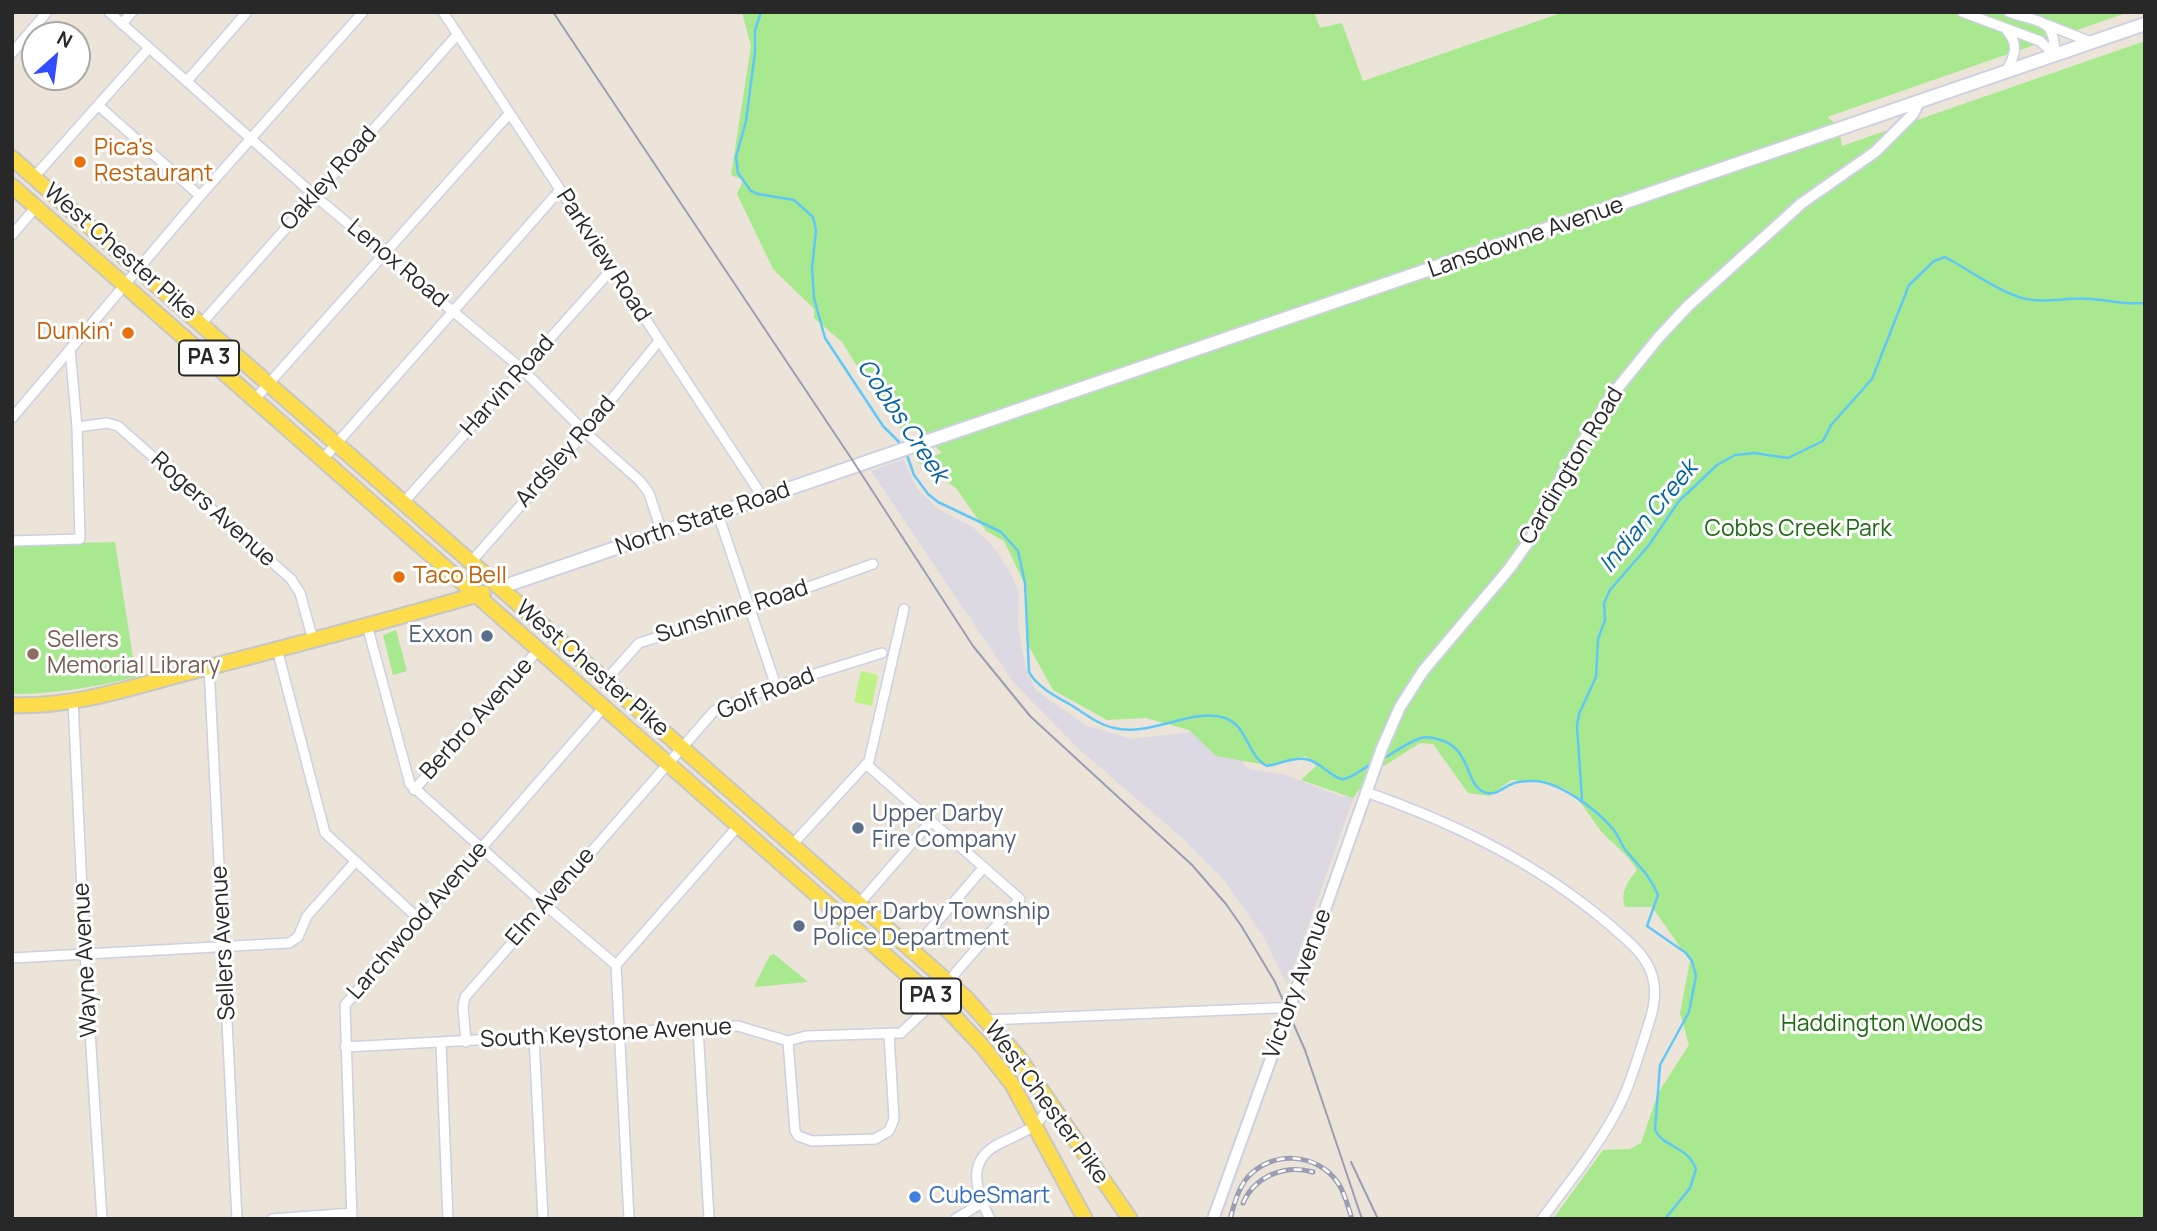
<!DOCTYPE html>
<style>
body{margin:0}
#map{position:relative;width:2157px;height:1231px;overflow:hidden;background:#ece4d8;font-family:Manrope,sans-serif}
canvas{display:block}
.frame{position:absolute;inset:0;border:14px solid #282828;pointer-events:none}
.north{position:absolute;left:21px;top:21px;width:70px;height:70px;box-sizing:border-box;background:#fff;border:2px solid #a9a9a9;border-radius:50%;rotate:28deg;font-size:19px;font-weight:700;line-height:28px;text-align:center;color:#282828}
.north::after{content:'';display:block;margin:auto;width:24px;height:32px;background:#324dff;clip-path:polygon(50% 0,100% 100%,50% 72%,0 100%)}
</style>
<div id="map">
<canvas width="2157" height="1231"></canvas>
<div class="frame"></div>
<div class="north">N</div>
</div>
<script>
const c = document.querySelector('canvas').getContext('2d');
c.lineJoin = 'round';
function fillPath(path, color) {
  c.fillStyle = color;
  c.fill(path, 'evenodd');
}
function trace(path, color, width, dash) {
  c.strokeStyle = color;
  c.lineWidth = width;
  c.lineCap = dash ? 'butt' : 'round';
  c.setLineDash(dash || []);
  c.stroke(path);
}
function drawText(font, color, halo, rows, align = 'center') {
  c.font = font + ' Manrope,sans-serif';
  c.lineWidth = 6;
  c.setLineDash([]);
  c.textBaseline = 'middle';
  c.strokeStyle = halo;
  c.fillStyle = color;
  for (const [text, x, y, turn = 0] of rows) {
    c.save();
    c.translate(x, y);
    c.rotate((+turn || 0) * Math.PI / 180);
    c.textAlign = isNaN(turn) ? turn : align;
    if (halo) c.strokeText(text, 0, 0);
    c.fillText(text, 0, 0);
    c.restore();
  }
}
fillPath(new Path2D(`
 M 903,459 L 917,489 L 938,509 L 971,526 L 992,545 L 1010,572 L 1019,593 L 1018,625 L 1026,670 L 1036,690 L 1087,726 L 1132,739 L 1198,731 L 1218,734 L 1249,769 L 1286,775 L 1342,797 L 1355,794 L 1287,985 L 1262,934 L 1223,879 L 1181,837 L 1080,750 L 1013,682 L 871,471 Z`), '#ddd9e3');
fillPath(new Path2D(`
 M 742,12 L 1314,12 L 1320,28 L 1342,23 L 1363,81 L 1564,12 L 2129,12 L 1827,117 L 1838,125 L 1842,146 L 2145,41 L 2145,1219 L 1553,1219 L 1603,1150 L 1630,1149 L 1641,1143 L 1658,1093 L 1689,1045 L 1680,1013 L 1690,961 L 1652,907 L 1625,907 C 1620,892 1628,881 1637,870 C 1627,853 1612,844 1600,830 C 1589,816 1581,798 1565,789 C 1550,781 1528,782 1511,780 L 1490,796 L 1468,793 L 1433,744 L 1420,743 L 1370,775 L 1353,798 L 1301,780 L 1316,766 L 1306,756 L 1266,765 L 1216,756 L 1189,730 L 1146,718 L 1107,720 L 1053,690 L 1026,641 L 1027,589 L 1004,541 L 986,531 L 956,488 L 917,462 L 942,453 L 918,428 L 903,433 L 869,377 L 855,363 L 842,342 L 814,318 L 814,309 L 773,269 L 737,194 L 743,180 L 731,175 L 751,46 Z
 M 115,542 L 136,677 C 95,687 55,694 12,694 L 12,545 Z
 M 396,630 L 407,671 L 393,675 L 383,635 Z
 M 774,954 L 808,982 L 754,987 L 770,955 Z`), '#a8e88e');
fillPath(new Path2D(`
 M 861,671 L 878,675 L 872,706 L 854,702 Z`), '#bff189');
trace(new Path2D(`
 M 761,12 L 755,30 L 755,52 L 746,121 L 736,157 L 738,173 L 751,191 L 758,194 L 794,200 L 813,217 L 816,230 L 812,268 L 814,298 L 825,338 L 883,426 L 903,446
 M 907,455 L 914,475 L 928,494 L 938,502 L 1001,532 L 1018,551 L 1025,583 L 1029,672 C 1037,687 1057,697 1071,705 C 1084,713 1099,725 1114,728 C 1151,737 1192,707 1225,718 C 1248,726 1247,756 1267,766 C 1279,764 1293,757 1305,759 C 1320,760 1334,781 1344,779 C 1354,777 1364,767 1374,763
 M 1383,759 C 1395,752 1408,742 1421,738 C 1428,736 1434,738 1441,740 C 1473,750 1465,789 1487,793 C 1498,795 1503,787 1512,784 C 1518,781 1526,781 1533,781 C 1559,781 1597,810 1613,829 C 1619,836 1621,845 1627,852 C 1639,866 1651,877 1658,895 L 1647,926 L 1686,953 L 1692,961 L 1696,976 L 1689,1012 L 1660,1065 L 1655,1130 C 1665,1149 1687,1145 1696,1169 L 1690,1188 L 1665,1219
 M 1582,800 L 1577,726 L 1579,714 L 1596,677 L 1598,639 L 1605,620 L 1604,603 L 1610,590 L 1649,545 L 1679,501 L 1717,465 L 1735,455 L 1754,453 L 1788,458 L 1823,441 L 1831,425 L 1872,379 L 1909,285 L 1934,261 L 1945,257 C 1968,269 2007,298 2032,300 C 2052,302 2071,297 2091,299 C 2109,300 2126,305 2145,303`), '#60c8f9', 2.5);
const minor = new Path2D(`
 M 109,12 L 315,196 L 522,369 L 585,432 L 640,481 L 649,493 L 662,533
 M 443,12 L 764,499
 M 1962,12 L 2040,41 L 2055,55
 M 2009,12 C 2041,24 2054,16 2055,55
 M 122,24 L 132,12
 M 2048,25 L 2091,42
 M 2007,31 C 2019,44 2015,55 2007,70
 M 12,53 L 47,12
 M 187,81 L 247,12
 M 99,106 L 200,196
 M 34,177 L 149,48
 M 12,235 L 36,207
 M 201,324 L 457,35
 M 255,399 L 509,114
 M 12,418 L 200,196 L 363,12
 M 77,427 L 107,423 L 118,426 L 291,579 L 300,593 L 313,640
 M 323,459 L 560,190
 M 404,502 L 612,269
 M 718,514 L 776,686
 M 12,541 L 80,539 L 77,427 L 70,349
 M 471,562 L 585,432 L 659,341
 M 367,625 L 410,784 L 544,904 L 616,965
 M 277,649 L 325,833 L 420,920
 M 209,667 L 237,1219
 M 605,681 L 639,643 L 750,608 L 873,564
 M 73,700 L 85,953 L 102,1219
 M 414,790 L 539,649
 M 1366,792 C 1457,824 1537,863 1611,926 C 1629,942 1651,958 1654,984 C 1657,1005 1648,1025 1642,1045 C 1634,1069 1627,1093 1615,1114 C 1595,1151 1567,1185 1542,1219
 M 792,845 L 869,761 L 904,609
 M 859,904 L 931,821
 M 912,951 L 984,867
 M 12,958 L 289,943 L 298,937 L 307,916 L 355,862
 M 987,1020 L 1276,1008
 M 698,1027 L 709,1219
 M 534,1037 L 543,1219
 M 788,1041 L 795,1131 L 798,1136 L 812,1141 L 875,1139 L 889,1131 L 894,1119 L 889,1034
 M 466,1042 L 463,1007 L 465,997 L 714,711 L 776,686 L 882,653
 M 441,1043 L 448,1219
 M 345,1047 L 738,1026 L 788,1041 L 806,1036 L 901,1033 L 936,1000 L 957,971 L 1020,899 L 866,764
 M 272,1219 L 352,1213
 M 352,1219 L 345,1005 L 604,707
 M 629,1219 L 616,965 L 739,825
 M 955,1219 L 982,1203
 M 990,1219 C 978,1195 965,1164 995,1146 C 1007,1139 1022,1134 1034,1126 C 1040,1121 1046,1112 1051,1105`);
const tertiary = new Path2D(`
 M 1300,980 L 1382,748 L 1400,707 L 1423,671 L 1509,569 L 1531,538 L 1564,472 L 1612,395 L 1659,337 L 1687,307 L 1802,203 L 1875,152 L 1913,114 L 1920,100
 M 1213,1219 L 1286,1017`);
const secondary = new Path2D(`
 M 499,588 C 1049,402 1597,213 2145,24`);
const primary = new Path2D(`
 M 12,158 L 966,998 L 1019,1058 L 1130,1219
 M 12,186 L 951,1013 L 983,1047 L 1012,1084 L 1085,1219
 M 12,705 C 72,708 132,687 190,672 C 288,647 386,621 483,593`);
trace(minor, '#cdd0e3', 12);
trace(tertiary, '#cdd0e3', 14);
trace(secondary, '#cdd0e3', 16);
trace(primary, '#c7c7c7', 18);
trace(minor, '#fff', 9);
trace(tertiary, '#fff', 10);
trace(secondary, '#fff', 12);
trace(primary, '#fddd4c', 14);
trace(new Path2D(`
 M 553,12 L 851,458 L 973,646 L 1030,716 L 1192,865 L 1226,904 L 1242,927 L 1275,982 L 1305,1050 L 1362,1219
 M 1351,1162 L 1378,1219`), '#9a9db4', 2);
const rail = new Path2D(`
 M 1243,1203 C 1255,1176 1285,1164 1313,1172
 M 1230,1219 C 1234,1205 1238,1189 1247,1178 C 1271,1150 1317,1152 1338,1183 C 1345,1193 1348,1207 1352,1219`);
trace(rail, '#9a9db4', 5);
trace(rail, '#fff', 2.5, [8]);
const minorBridge = new Path2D(`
 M 1276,1008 L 1290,1008`);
const tertiaryBridge = new Path2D(`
 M 1286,1017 L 1300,980`);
trace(minorBridge, '#cdd0e3', 12, []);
trace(tertiaryBridge, '#cdd0e3', 14, []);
trace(minorBridge, '#fff', 9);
trace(tertiaryBridge, '#fff', 10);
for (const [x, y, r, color] of [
 [80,162,7,"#e8710a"],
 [128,333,7,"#e8710a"],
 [399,577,7,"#e8710a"],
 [487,636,7,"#5c6f8a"],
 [33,654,7,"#8d6e63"],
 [858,828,7,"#5c6f8a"],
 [799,926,7,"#5c6f8a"],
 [915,1197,7,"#3f7fe0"]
]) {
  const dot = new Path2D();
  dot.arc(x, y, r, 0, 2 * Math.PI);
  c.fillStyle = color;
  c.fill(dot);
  trace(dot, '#fff', 2.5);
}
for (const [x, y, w] of [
 [209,358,60],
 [931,996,60]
]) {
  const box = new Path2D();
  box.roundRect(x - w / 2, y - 17.5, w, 35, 5);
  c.fillStyle = '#fff';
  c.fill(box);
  trace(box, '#282828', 2);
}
drawText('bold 21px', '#282828', null, [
 ["PA 3",209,358],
 ["PA 3",931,996]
]);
drawText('23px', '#c56008', '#fff', [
 ["Pica's",94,149],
 ["Restaurant",94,175],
 ["Dunkin'",114,333,"right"],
 ["Taco Bell",413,577]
], 'left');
drawText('23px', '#282828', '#fff', [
 ["Oakley Road",329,179,-48],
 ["Lansdowne Avenue",1526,238,-19],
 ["West Chester Pike",120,252,41],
 ["Parkview Road",603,256,57],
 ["Lenox Road",397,264,40],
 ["Harvin Road",508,386,-48],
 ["Ardsley Road",566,452,-49],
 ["Cardington Road",1572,466,-59],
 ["Rogers Avenue",213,510,42],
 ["North State Road",703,519,-19],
 ["Sunshine Road",732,612,-18],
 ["West Chester Pike",592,669,41],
 ["Golf Road",766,694,-22],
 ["Berbro Avenue",477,719,-48],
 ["Elm Avenue",551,897,-49],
 ["Larchwood Avenue",418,921,-49],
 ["Sellers Avenue",224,943,-93],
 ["Wayne Avenue",86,960,-93],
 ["Victory Avenue",1298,984,-70],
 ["South Keystone Avenue",606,1034,-3],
 ["West Chester Pike",1046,1103,54]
]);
drawText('23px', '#206a13', '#fff', [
 ["Cobbs Creek Park",1798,530],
 ["Haddington Woods",1882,1025]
]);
drawText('23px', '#4e5e75', '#fff', [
 ["Exxon",473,636,"right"],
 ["Upper Darby",872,815],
 ["Fire Company",872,841],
 ["Upper Darby Township",813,913],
 ["Police Department",813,939]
], 'left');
drawText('23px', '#785e54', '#fff', [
 ["Sellers",47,641],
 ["Memorial Library",47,667]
], 'left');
drawText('23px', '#366cbe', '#fff', [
 ["CubeSmart",929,1197]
], 'left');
drawText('italic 24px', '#0262a2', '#fff', [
 ["Cobbs Creek",902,421,56],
 ["Indian Creek",1649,517,-50]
]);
</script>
